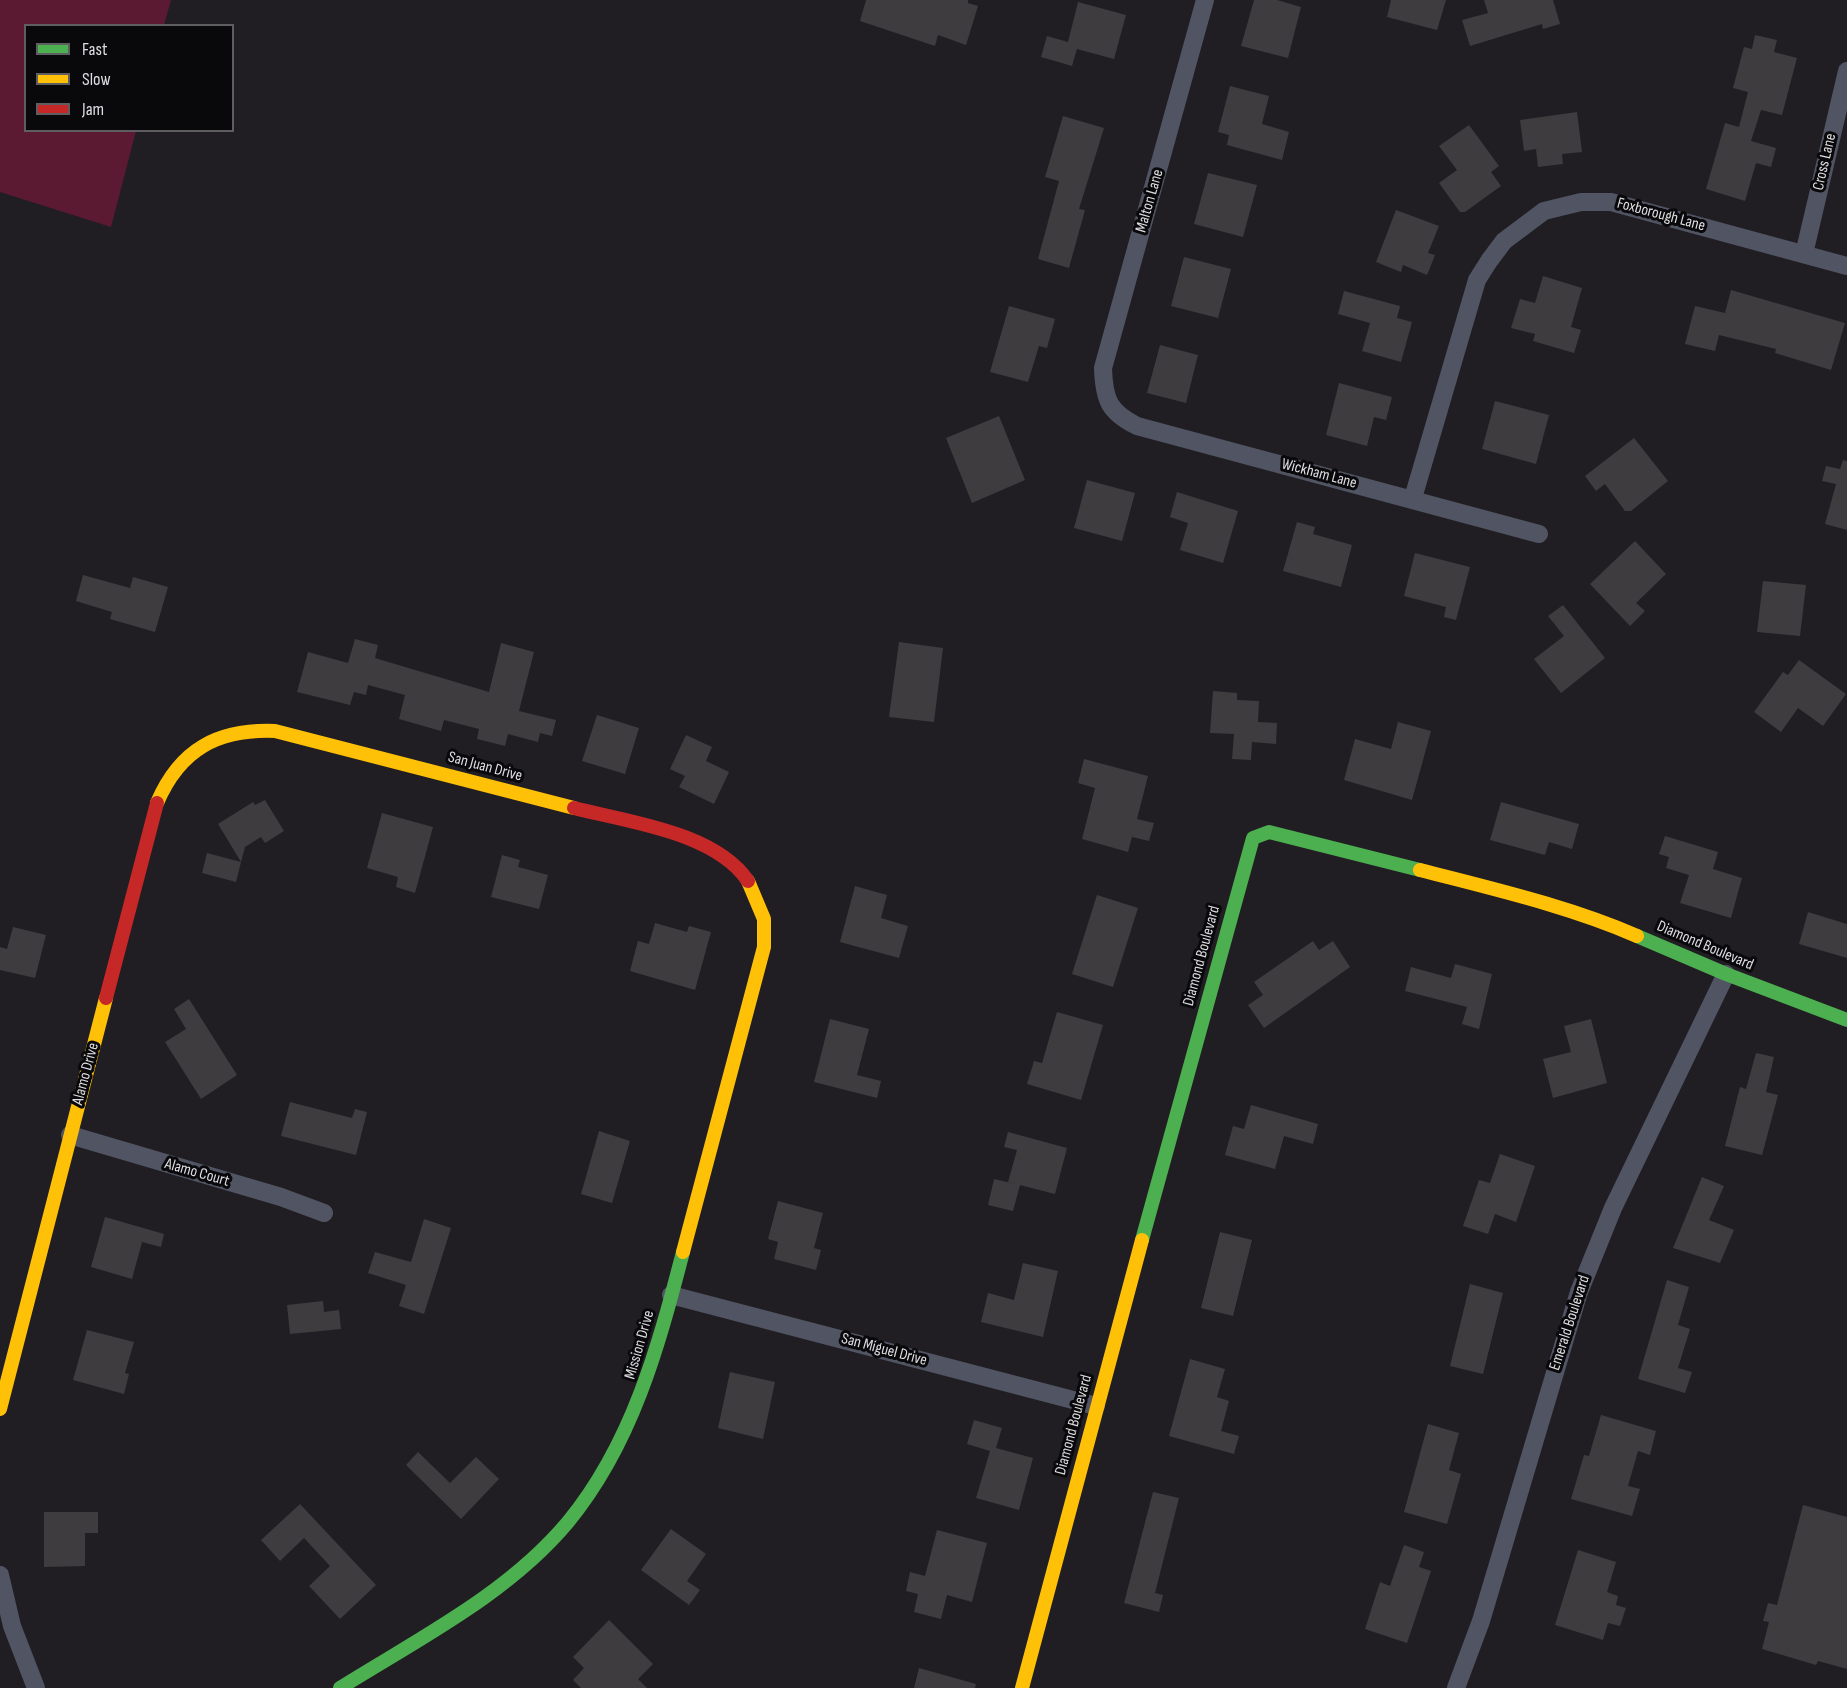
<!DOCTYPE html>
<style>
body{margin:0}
#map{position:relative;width:1847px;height:1688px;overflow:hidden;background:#201e22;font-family:"Sofia Sans Condensed",sans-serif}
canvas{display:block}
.legend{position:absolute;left:24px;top:24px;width:210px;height:108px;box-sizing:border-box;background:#09080a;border:2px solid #5e5d60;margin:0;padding:8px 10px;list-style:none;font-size:18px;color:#dedde1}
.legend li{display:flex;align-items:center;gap:12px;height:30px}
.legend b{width:30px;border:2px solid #5e5d60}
</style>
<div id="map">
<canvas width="1847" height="1688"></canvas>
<ul class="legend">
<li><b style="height:8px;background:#4caf50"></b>Fast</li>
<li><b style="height:8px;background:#ffc107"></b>Slow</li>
<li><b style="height:8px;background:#c62828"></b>Jam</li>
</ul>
</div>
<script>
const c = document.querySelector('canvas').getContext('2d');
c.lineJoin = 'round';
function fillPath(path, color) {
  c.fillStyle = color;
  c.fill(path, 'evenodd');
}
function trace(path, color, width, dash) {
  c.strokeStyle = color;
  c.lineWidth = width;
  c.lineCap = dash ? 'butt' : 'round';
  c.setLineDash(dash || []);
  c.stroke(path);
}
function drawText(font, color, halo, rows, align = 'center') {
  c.font = font + ' "Sofia Sans Condensed",sans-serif';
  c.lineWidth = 6;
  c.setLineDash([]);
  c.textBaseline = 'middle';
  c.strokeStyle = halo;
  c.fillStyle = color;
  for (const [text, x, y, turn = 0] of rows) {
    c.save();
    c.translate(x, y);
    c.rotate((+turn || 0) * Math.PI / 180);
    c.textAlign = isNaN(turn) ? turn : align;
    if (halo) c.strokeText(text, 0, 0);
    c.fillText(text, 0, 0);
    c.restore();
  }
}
fillPath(new Path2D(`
 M 0,0 L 171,0 L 164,25 L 26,26 L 26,130 L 136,131 L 111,227 L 0,192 Z`), '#5b1a32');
fillPath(new Path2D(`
 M 866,0 L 968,0 L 968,3 L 978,6 L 966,45 L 938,35 L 935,46 L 860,21 Z
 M 1254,0 L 1277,0 L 1301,7 L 1288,58 L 1241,46 Z
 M 1391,0 L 1446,0 L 1437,30 L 1387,17 Z
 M 1484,0 L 1553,0 L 1560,24 L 1543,29 L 1542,24 L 1470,46 L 1462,20 L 1488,13 Z
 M 1078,2 L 1126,15 L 1114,59 L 1077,49 L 1072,66 L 1041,57 L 1047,36 L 1068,42 Z
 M 1755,35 L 1777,40 L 1774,52 L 1797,58 L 1782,115 L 1761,110 L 1751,141 L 1776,148 L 1771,167 L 1756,163 L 1745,201 L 1706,189 L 1725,123 L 1739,127 L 1748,92 L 1733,88 L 1744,47 L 1752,49 Z
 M 1230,86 L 1269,96 L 1262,124 L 1289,132 L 1282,160 L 1227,145 L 1229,135 L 1218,132 Z
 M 1577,112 L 1582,152 L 1562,154 L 1563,164 L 1538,167 L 1536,149 L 1524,151 L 1520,120 Z
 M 1063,116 L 1104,128 L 1079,209 L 1085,210 L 1069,268 L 1038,259 L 1059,181 L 1045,177 Z
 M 1469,125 L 1499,166 L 1491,172 L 1501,186 L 1465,212 L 1460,212 L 1439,183 L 1457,170 L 1439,146 Z
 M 1208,173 L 1257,185 L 1243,237 L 1194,224 Z
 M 1396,210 L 1439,226 L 1428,253 L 1435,255 L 1427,275 L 1403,265 L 1401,272 L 1376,262 Z
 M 1184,257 L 1231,269 L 1218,318 L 1171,306 Z
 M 1543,276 L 1582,288 L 1571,327 L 1581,330 L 1574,353 L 1533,341 L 1535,334 L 1511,328 L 1520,299 L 1535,303 Z
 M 1731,290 L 1845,323 L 1831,370 L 1775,353 L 1776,349 L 1719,335 L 1715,351 L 1685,344 L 1695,306 L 1725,313 Z
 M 1344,291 L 1400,306 L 1397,318 L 1412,322 L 1401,362 L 1362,351 L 1370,323 L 1338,314 Z
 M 1009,306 L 1055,319 L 1047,348 L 1039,346 L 1028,382 L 990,372 Z
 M 1160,345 L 1198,355 L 1186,403 L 1147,393 Z
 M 1339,383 L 1392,397 L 1386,420 L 1374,417 L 1367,446 L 1326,435 Z
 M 1495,401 L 1549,415 L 1536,464 L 1482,449 Z
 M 999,416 L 1025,480 L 972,503 L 946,438 Z
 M 1634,438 L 1668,481 L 1631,511 L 1625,511 L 1605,484 L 1596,491 L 1585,476 Z
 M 1843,460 L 1847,461 L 1847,530 L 1825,524 L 1836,484 L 1822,481 L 1826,466 L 1840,469 Z
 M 1087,480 L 1135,493 L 1122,541 L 1074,528 Z
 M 1177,492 L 1238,511 L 1223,563 L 1180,550 L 1188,523 L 1170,517 Z
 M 1297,522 L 1315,527 L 1313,534 L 1352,545 L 1341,587 L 1283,571 Z
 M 1635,541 L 1666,574 L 1636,603 L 1645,611 L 1630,626 L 1590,584 Z
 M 1415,553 L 1470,567 L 1456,620 L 1444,617 L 1446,607 L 1404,596 Z
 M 83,575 L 130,588 L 133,577 L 168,587 L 155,632 L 110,619 L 112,612 L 76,601 Z
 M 1763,581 L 1806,585 L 1800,636 L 1757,632 Z
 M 1563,605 L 1605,658 L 1561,693 L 1534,659 L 1564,636 L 1548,616 Z
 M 355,639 L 378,645 L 375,658 L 489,692 L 501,643 L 534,652 L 519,711 L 556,720 L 552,736 L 540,733 L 538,742 L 508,734 L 505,746 L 477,739 L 479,729 L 444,720 L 441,731 L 399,719 L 405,695 L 368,685 L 366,695 L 354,692 L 350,705 L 297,692 L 308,652 L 348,663 Z
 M 899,642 L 943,648 L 934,722 L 889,717 Z
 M 1799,660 L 1846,694 L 1823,726 L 1798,708 L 1781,732 L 1754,712 L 1783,672 L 1788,675 Z
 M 1213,691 L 1237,693 L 1237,700 L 1259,701 L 1258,722 L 1277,723 L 1276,744 L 1252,742 L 1251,760 L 1232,759 L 1234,734 L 1210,733 Z
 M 597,715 L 639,728 L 625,774 L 582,761 Z
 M 1398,722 L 1431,731 L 1412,800 L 1344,780 L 1355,739 L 1391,749 Z
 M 686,735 L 712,747 L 706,761 L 729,772 L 714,804 L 679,787 L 685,776 L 670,769 Z
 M 1084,759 L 1148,776 L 1137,819 L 1154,823 L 1149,841 L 1132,837 L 1128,852 L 1082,839 L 1095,788 L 1078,783 Z
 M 265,800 L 284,831 L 265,843 L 261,837 L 245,847 L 241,862 L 218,824 L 253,802 L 255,805 Z
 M 1501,802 L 1579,824 L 1572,849 L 1549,842 L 1545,855 L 1490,840 Z
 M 382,813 L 433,827 L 415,893 L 396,887 L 398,877 L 367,868 Z
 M 1665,836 L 1718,852 L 1713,869 L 1742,878 L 1731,918 L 1680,903 L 1689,875 L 1666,868 L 1669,857 L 1659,854 Z
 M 207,853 L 241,862 L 236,882 L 202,873 Z
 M 502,855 L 520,860 L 518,867 L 548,875 L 539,909 L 491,897 Z
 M 855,886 L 887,895 L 881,918 L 908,926 L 899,958 L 840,942 Z
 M 1097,895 L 1138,908 L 1113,987 L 1072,974 Z
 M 1808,912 L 1847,924 L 1847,958 L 1799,944 Z
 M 655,923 L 687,932 L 689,926 L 711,932 L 695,990 L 630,971 L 638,941 L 649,944 Z
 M 13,927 L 46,935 L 35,978 L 0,970 L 0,947 L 7,949 Z
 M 1313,941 L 1319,950 L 1333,941 L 1350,967 L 1264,1028 L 1248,1005 L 1263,995 L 1254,982 Z
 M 1455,964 L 1492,974 L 1479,1029 L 1462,1024 L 1467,1007 L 1405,991 L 1411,967 L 1451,978 Z
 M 189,999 L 237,1075 L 201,1099 L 165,1042 L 186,1029 L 174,1009 Z
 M 1057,1012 L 1103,1025 L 1081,1100 L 1027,1084 L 1034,1061 L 1042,1063 Z
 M 830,1019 L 869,1029 L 857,1075 L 881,1081 L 877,1098 L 814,1082 Z
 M 1591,1019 L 1607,1083 L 1553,1098 L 1543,1059 L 1571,1052 L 1564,1026 Z
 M 1756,1053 L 1774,1057 L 1766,1092 L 1778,1095 L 1762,1155 L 1725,1146 L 1740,1087 L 1746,1089 Z
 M 290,1102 L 352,1118 L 355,1109 L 367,1112 L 356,1155 L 281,1136 Z
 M 1251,1105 L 1318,1124 L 1313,1144 L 1284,1136 L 1275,1169 L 1225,1155 L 1233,1126 L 1244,1129 Z
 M 599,1131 L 630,1141 L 612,1203 L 581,1194 Z
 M 1008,1132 L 1067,1148 L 1055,1194 L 1008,1182 L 1017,1150 L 1004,1147 Z
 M 1500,1154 L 1535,1166 L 1516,1222 L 1495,1214 L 1488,1234 L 1463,1226 L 1479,1180 L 1490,1183 Z
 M 1702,1177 L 1724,1186 L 1709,1220 L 1734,1230 L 1720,1263 L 1673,1248 Z
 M 994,1179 L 1020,1185 L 1013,1211 L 988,1205 Z
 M 778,1201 L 823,1213 L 814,1248 L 821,1250 L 816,1270 L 774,1259 L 778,1242 L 768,1239 Z
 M 105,1217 L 164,1234 L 161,1247 L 142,1242 L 132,1279 L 91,1267 Z
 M 424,1219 L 451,1228 L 424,1314 L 399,1306 L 406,1285 L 368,1273 L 375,1252 L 411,1262 Z
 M 1220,1232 L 1252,1240 L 1233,1316 L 1201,1308 Z
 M 1023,1263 L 1058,1271 L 1043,1337 L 981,1322 L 988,1293 L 1014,1300 Z
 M 1667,1280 L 1689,1287 L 1678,1325 L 1690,1329 L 1678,1368 L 1692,1372 L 1685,1393 L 1638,1379 Z
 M 1470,1284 L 1503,1293 L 1483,1374 L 1450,1366 Z
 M 323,1301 L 324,1312 L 339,1310 L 341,1329 L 290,1334 L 287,1305 Z
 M 87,1330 L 134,1342 L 125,1373 L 129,1374 L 124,1394 L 73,1380 Z
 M 1190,1359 L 1225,1369 L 1217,1397 L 1229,1401 L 1221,1431 L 1239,1436 L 1234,1454 L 1169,1436 Z
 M 730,1372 L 775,1382 L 763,1439 L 718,1428 Z
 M 1601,1415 L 1656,1431 L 1650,1455 L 1638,1451 L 1628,1486 L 1640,1489 L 1632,1516 L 1571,1499 L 1584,1455 L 1589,1456 Z
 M 974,1420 L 1002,1428 L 996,1448 L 1033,1458 L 1019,1510 L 976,1498 L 990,1451 L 967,1444 Z
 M 1428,1424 L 1459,1433 L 1449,1470 L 1461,1474 L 1447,1524 L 1404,1512 Z
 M 418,1452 L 450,1483 L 476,1457 L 499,1479 L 461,1519 L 406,1465 Z
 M 1153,1492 L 1179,1498 L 1155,1593 L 1163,1595 L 1159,1612 L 1124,1603 Z
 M 300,1504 L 376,1585 L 340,1619 L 309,1586 L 330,1566 L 304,1538 L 280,1561 L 261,1540 Z
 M 1803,1505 L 1847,1517 L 1847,1669 L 1818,1661 L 1816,1665 L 1762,1649 L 1769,1622 L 1763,1621 L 1768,1603 L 1777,1605 Z
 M 44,1512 L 98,1512 L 98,1533 L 85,1533 L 85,1566 L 44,1567 Z
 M 671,1529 L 706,1554 L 687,1581 L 700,1590 L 689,1605 L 641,1570 Z
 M 937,1530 L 987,1543 L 972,1602 L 947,1595 L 941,1619 L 914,1612 L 918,1594 L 906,1591 L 910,1572 L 925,1576 Z
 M 1404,1545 L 1424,1552 L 1419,1567 L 1431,1571 L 1407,1643 L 1365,1629 L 1380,1582 L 1390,1586 Z
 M 1578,1550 L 1616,1562 L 1607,1592 L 1618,1596 L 1616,1605 L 1626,1608 L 1620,1626 L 1608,1623 L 1603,1640 L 1555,1625 Z
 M 609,1620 L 653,1664 L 638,1679 L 647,1688 L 581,1688 L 573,1680 L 584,1668 L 573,1657 Z
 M 919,1668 L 976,1684 L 975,1688 L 914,1688 Z`), '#3e3c3e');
trace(new Path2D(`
 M 1205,0 L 1103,368 C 1104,400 1109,412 1137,426 L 1539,534
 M 1804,254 L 1847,71
 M 1413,498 L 1477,280 L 1489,261 L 1504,241 L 1544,211 L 1581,202 L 1611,202 L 1847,266
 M 70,1135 L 281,1197 L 324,1213
 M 671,1295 L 1096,1406
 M 0,1575 L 12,1626 L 36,1688
 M 1456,1688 L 1481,1621 L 1579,1292 L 1613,1208 L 1726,974`), '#505463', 18);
trace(new Path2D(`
 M 1637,936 L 1726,974 L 1847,1020
 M 1142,1240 L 1253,838 L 1269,832 L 1420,870
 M 340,1688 C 418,1639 508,1594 568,1522 C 632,1444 658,1348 683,1252`), '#4caf50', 14);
trace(new Path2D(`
 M 157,803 C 180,749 218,729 275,731 L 574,808
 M 1420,870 C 1493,889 1568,906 1637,936
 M 683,1252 L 764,947 L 764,919 L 748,881
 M 0,1409 L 106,998
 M 1022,1688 L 1142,1240`), '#ffc107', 14);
trace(new Path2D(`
 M 574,808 C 628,822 715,832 748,881
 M 106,998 L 157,803`), '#c62828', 14);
drawText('16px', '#dedde1', '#09080a', [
 ["Cross Lane",1825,162,-77],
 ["Malton Lane",1150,201,-74],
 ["Foxborough Lane",1661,215,15],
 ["Wickham Lane",1319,474,15],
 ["San Juan Drive",485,767,15],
 ["Diamond Boulevard",1705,946,23],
 ["Diamond Boulevard",1202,956,-75],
 ["Alamo Drive",86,1074,-75],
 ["Alamo Court",197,1173,16],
 ["Emerald Boulevard",1570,1323,-72],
 ["Mission Drive",640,1345,-74],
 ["San Miguel Drive",884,1350,15],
 ["Diamond Boulevard",1074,1425,-75]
]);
</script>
